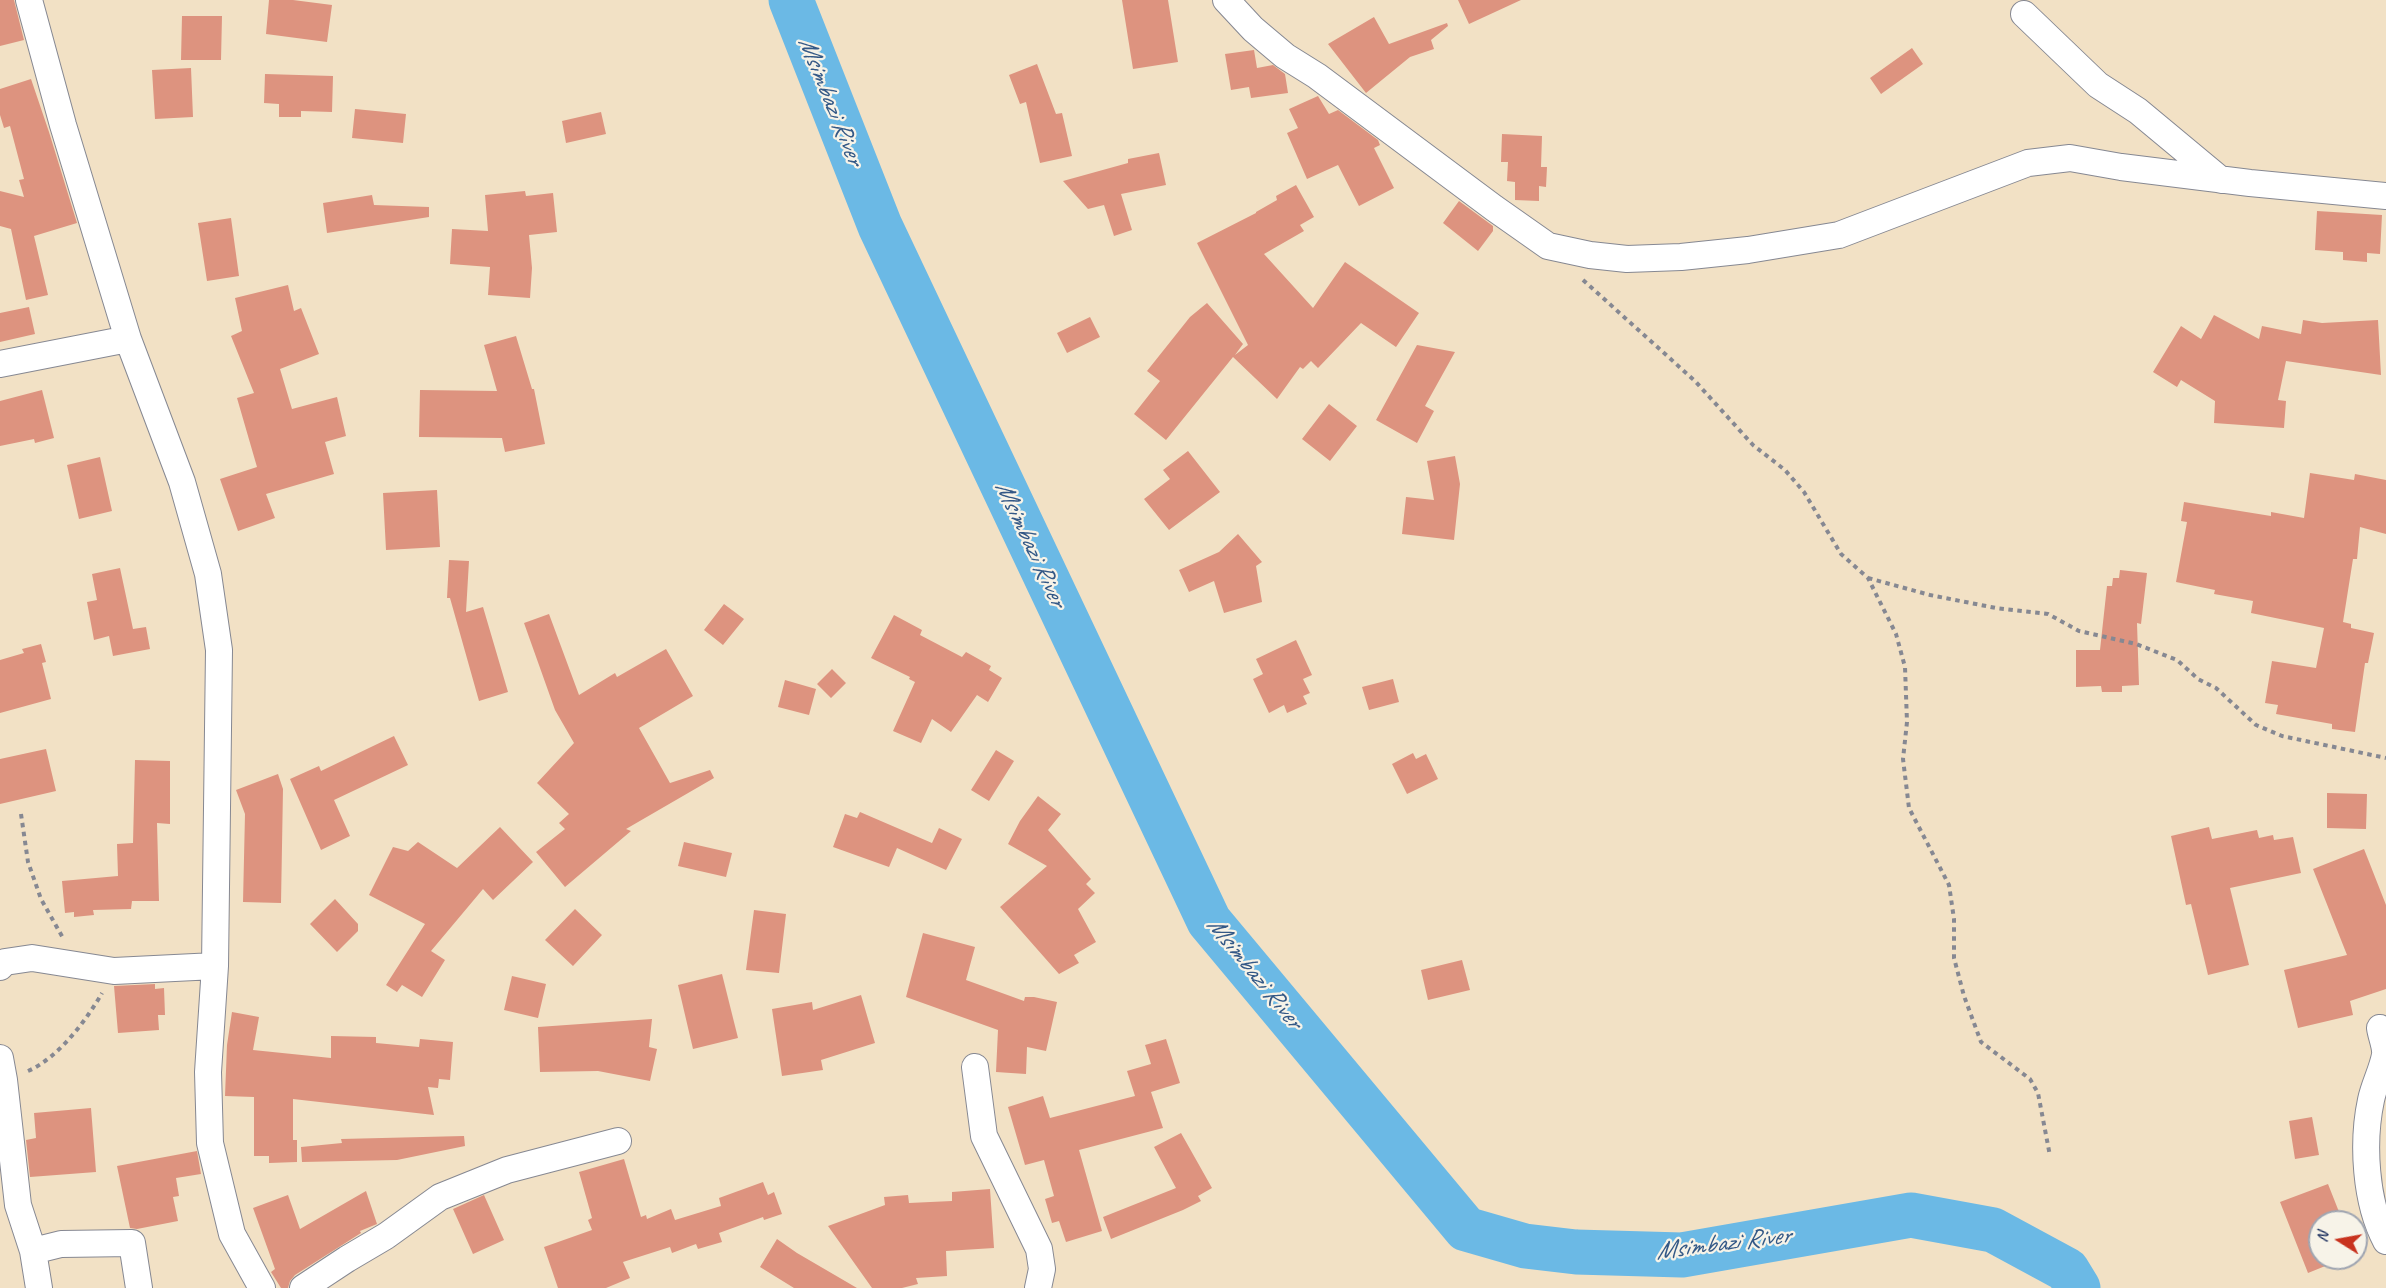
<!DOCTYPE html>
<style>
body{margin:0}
#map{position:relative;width:2386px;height:1288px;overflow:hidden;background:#f2e1c5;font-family:Caveat,sans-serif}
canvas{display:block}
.north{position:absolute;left:2308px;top:1210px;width:60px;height:60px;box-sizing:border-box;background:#f7f3e8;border:2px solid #9fa5b1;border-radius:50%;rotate:281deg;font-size:16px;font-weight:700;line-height:24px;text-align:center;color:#1b2f5e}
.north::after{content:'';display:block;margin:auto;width:21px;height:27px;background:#c8321e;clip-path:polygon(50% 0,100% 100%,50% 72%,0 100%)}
</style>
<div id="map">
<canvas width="2386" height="1288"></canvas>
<div class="north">N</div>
</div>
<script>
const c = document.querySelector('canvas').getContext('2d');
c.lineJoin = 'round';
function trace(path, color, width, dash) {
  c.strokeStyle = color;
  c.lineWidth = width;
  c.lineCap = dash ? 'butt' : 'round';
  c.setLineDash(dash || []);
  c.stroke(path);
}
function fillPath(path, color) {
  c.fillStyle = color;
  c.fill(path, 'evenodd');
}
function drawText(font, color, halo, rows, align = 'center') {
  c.font = font + ' Caveat,sans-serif';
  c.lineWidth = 4.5;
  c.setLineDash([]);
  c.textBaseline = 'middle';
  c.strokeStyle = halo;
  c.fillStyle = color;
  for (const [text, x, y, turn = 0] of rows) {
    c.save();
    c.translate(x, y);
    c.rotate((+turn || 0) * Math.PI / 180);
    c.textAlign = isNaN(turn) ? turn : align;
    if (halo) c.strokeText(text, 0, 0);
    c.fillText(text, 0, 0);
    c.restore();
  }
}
trace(new Path2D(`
 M 791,0 L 880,226 L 1209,921 L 1466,1229 L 1525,1246 L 1576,1252 L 1682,1255 L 1911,1215 L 1993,1230 L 2067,1270 L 2078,1288`), '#6bb9e5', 45);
fillPath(new Path2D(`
 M 0,0 L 14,0 L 24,40 L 0,46 Z
 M 269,0 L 293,0 L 332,5 L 327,42 L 266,34 Z
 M 1122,0 L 1168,0 L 1178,62 L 1133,69 Z
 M 1458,0 L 1521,0 L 1469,24 Z
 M 182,16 L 222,16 L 221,60 L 181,60 Z
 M 1374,17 L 1389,44 L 1447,23 L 1448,26 L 1431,40 L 1434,49 L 1410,57 L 1366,93 L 1328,44 Z
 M 1912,48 L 1923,64 L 1881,94 L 1870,78 Z
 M 1254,50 L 1257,68 L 1273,65 L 1285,74 L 1288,93 L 1251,98 L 1249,87 L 1231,90 L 1225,54 Z
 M 1037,64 L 1056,114 L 1062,113 L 1072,156 L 1040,163 L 1026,102 L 1020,104 L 1009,75 Z
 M 191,68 L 193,117 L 155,119 L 152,70 Z
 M 265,74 L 333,76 L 332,112 L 301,111 L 301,117 L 279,117 L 279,104 L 264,103 Z
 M 31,79 L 49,132 L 77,223 L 34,236 L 48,295 L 26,300 L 11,229 L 0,226 L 0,191 L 24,197 L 19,180 L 24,179 L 10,126 L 4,128 L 0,115 L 0,89 Z
 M 1318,96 L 1329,114 L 1338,110 L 1378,140 L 1380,145 L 1374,148 L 1394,188 L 1359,206 L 1338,165 L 1307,179 L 1287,133 L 1298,128 L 1289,109 Z
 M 355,109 L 406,114 L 403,143 L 352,138 Z
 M 601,112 L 606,134 L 566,143 L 562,121 Z
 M 1502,134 L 1542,136 L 1541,167 L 1547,167 L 1546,187 L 1539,186 L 1539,201 L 1515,200 L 1515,182 L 1507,181 L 1508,162 L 1501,162 Z
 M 1159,153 L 1166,185 L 1121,194 L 1132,230 L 1114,236 L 1104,205 L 1088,209 L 1063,181 L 1128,163 L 1128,159 Z
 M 1296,185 L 1314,217 L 1300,225 L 1304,231 L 1264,254 L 1313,308 L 1345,262 L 1419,313 L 1396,347 L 1361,323 L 1318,368 L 1311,361 L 1303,369 L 1300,367 L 1277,399 L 1233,357 L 1166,440 L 1134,414 L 1160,381 L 1147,371 L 1190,317 L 1207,303 L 1243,344 L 1235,355 L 1248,345 L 1197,243 L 1256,213 L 1256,212 L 1277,200 L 1276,196 Z
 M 525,191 L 526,196 L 553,193 L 557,232 L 529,235 L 532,268 L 530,298 L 488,295 L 490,267 L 450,264 L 452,229 L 488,231 L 485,195 Z
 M 372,195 L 374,205 L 429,207 L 429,217 L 327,233 L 323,203 Z
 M 1459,201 L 1493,226 L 1493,231 L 1478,251 L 1443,223 Z
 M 2317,211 L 2382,215 L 2380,254 L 2367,253 L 2367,262 L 2343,260 L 2343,252 L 2315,250 Z
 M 231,218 L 239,276 L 207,281 L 198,223 Z
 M 288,285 L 294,311 L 301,308 L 319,354 L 280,369 L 292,409 L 337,397 L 346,436 L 325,442 L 334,474 L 266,494 L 275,518 L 238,531 L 220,479 L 257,467 L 237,398 L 254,393 L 231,336 L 242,331 L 235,298 Z
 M 29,307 L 35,334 L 0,342 L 0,313 Z
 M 2214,315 L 2259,339 L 2262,326 L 2301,334 L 2303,320 L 2322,323 L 2378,320 L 2381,375 L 2286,361 L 2278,400 L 2286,401 L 2284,428 L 2214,423 L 2215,401 L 2181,380 L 2177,387 L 2153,372 L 2181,326 L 2201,339 Z
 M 1090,317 L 1100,337 L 1067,353 L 1057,333 Z
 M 516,336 L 532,389 L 534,389 L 545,444 L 505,452 L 502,438 L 419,437 L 420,390 L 497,391 L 484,345 Z
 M 1417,345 L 1455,352 L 1425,406 L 1434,411 L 1417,443 L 1376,420 Z
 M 42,390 L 54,438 L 35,443 L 34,439 L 0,446 L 0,401 Z
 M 1329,404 L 1357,426 L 1330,461 L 1302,439 Z
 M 1188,451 L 1220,492 L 1169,530 L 1144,499 L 1170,479 L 1163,470 Z
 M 1455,456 L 1460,484 L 1454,540 L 1402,534 L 1406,497 L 1434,500 L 1427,461 Z
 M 100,457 L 112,511 L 79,519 L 67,465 Z
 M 2310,473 L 2354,480 L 2355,474 L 2386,480 L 2386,534 L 2360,527 L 2357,559 L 2353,559 L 2343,622 L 2351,624 L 2351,628 L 2374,633 L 2368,663 L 2365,663 L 2355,732 L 2332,729 L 2332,724 L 2276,714 L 2278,705 L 2265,703 L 2272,661 L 2316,668 L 2324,628 L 2251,613 L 2253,601 L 2214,594 L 2215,590 L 2176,582 L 2187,522 L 2181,521 L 2184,502 L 2271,516 L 2271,512 L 2304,518 Z
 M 437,490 L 440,547 L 386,550 L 383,493 Z
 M 1238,534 L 1262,562 L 1256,566 L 1262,602 L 1224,613 L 1214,581 L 1189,592 L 1179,570 L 1219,552 Z
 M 449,560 L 469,561 L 466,612 L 483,607 L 508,692 L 479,701 L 450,598 L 447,598 Z
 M 120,568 L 133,629 L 146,627 L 150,649 L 113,656 L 109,636 L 94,640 L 87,602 L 97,600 L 92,574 Z
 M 2120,570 L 2147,573 L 2141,624 L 2137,623 L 2139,685 L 2122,686 L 2122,692 L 2102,692 L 2101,686 L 2076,687 L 2076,650 L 2100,650 L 2107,586 L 2112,586 L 2113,578 L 2119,578 Z
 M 724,604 L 744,619 L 723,645 L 704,630 Z
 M 549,614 L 579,695 L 615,673 L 617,677 L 666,649 L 693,696 L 639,728 L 670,783 L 710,770 L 714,778 L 626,829 L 631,831 L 565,887 L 536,852 L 565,829 L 559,823 L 569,814 L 537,783 L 574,743 L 555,710 L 524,623 Z
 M 894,615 L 922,630 L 920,635 L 962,657 L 966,652 L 991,666 L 989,670 L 1002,678 L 988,702 L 977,695 L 951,732 L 932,719 L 921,743 L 893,731 L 915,682 L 909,679 L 910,677 L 871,658 Z
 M 1296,640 L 1312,675 L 1303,679 L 1310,693 L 1303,696 L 1307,704 L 1287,713 L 1284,705 L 1269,713 L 1253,679 L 1263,674 L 1256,659 Z
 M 41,644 L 46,662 L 42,663 L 51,699 L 0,713 L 0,660 L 24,653 L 22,649 Z
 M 832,669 L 846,683 L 831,698 L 817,684 Z
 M 1393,679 L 1399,702 L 1369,710 L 1362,687 Z
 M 785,680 L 816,689 L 809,715 L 778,707 Z
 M 394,736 L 408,765 L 334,800 L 350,836 L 321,850 L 290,779 L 319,766 L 321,771 Z
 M 46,749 L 56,791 L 0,804 L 0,759 Z
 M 996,750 L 1014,761 L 989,801 L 971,790 Z
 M 1413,753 L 1416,759 L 1426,754 L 1438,779 L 1407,794 L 1392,764 Z
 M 135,760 L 170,761 L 170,824 L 157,823 L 159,901 L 132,901 L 131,909 L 93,910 L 94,915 L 74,917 L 74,912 L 65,913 L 62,881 L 118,876 L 117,844 L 133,843 Z
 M 278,774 L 283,789 L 281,903 L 243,902 L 245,814 L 236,790 Z
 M 2327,793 L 2367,794 L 2366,829 L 2327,828 Z
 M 1038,796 L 1061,814 L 1048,830 L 1091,879 L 1086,884 L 1095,893 L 1078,909 L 1096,942 L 1074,955 L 1079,963 L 1059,974 L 1000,907 L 1047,866 L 1008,844 L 1020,821 Z
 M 860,812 L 932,843 L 939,828 L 962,839 L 946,870 L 897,848 L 889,867 L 833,847 L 845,814 L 857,818 Z
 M 500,827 L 533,862 L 493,900 L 483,889 L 431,951 L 445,960 L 422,997 L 402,985 L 397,992 L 386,985 L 425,924 L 369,895 L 393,847 L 408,851 L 418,842 L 457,868 Z
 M 2209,827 L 2212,839 L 2257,830 L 2259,838 L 2273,835 L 2274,840 L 2293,837 L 2301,873 L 2230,888 L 2249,965 L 2208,975 L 2191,904 L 2186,905 L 2171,836 Z
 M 684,842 L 732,853 L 726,877 L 678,866 Z
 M 2364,849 L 2386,905 L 2386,989 L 2350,1001 L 2353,1015 L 2298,1028 L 2284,970 L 2347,955 L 2313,869 Z
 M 335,899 L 358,924 L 358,931 L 337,952 L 310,924 Z
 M 575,909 L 602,935 L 573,966 L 545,940 Z
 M 754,910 L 786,914 L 779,973 L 746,970 Z
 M 923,933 L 975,947 L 966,980 L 1024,1001 L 1025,997 L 1034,997 L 1057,1002 L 1046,1051 L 1027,1047 L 1026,1074 L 996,1072 L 998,1030 L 906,997 Z
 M 1462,960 L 1470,990 L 1428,1000 L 1421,970 Z
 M 722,974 L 738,1038 L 693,1049 L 678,985 Z
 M 512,976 L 546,984 L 538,1018 L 504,1010 Z
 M 155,984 L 155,989 L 164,988 L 165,1015 L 158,1015 L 159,1030 L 118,1033 L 114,986 Z
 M 861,995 L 875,1043 L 821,1060 L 823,1070 L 782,1076 L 772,1009 L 812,1002 L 813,1010 Z
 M 232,1012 L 259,1017 L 253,1050 L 331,1058 L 331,1036 L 376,1037 L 376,1043 L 419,1047 L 420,1039 L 453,1042 L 450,1080 L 439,1079 L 438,1088 L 428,1087 L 434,1115 L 293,1099 L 293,1140 L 297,1140 L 297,1162 L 269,1163 L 269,1156 L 254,1156 L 254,1097 L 225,1096 L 227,1045 Z
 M 652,1019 L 649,1047 L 657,1049 L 650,1081 L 598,1071 L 540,1072 L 538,1027 Z
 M 1166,1039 L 1180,1083 L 1151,1092 L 1163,1128 L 1079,1150 L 1102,1231 L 1066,1242 L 1059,1221 L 1052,1223 L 1045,1199 L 1054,1196 L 1044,1160 L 1025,1165 L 1008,1107 L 1043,1096 L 1050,1118 L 1135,1096 L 1127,1071 L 1151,1064 L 1145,1045 Z
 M 91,1108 L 96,1172 L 30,1177 L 26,1140 L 36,1138 L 34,1113 Z
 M 2312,1117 L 2319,1155 L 2295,1159 L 2289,1121 Z
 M 1181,1133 L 1212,1188 L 1198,1196 L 1201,1201 L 1183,1210 L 1111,1239 L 1103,1217 L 1176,1188 L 1154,1147 Z
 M 464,1136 L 465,1146 L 397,1160 L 302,1162 L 301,1147 L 342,1143 L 341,1139 Z
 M 197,1151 L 201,1174 L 176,1178 L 179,1196 L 173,1197 L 178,1221 L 137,1229 L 130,1228 L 117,1166 Z
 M 624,1159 L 641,1217 L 646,1215 L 647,1219 L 671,1209 L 675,1220 L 721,1206 L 719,1198 L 763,1182 L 768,1195 L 774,1192 L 782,1214 L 764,1220 L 763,1217 L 719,1233 L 722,1242 L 698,1249 L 696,1244 L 672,1253 L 670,1247 L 623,1262 L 630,1278 L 606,1288 L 558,1288 L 544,1247 L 592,1230 L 588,1220 L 592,1218 L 579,1172 Z
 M 2328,1184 L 2343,1222 L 2320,1222 L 2320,1258 L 2345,1258 L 2308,1273 L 2280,1202 Z
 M 990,1189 L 994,1248 L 946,1251 L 947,1276 L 916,1278 L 918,1284 L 902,1288 L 872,1288 L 828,1226 L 885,1205 L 884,1197 L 908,1195 L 909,1203 L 952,1201 L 952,1192 Z
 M 366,1191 L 377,1224 L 360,1231 L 361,1233 L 295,1275 L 290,1281 L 288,1288 L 281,1288 L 271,1272 L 275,1269 L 253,1208 L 288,1195 L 300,1229 Z
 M 484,1195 L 504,1240 L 473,1254 L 453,1209 Z
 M 777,1239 L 797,1253 L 857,1288 L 794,1288 L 760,1267 Z`), '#dd937f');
const street = new Path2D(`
 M 29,0 L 63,125 L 128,339 L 182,482 L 208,574 L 219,650 L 215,966 L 208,1072 L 210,1143 L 232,1234 L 262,1288
 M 1226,0 L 1253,29 L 1285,56 L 1317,76 L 1494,208 L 1548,246 L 1590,255 L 1627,259 L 1681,257 L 1748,250 L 1839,235 L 2028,163 L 2070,158 L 2121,167 L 2250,183 L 2386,196
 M 2024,14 L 2098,85 L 2138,111 L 2221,180
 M 0,364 L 128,339
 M 0,967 L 5,962 L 32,958 L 114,971 L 215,966
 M 2380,1028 C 2381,1036 2386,1047 2385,1055 C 2382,1071 2374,1085 2371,1100 C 2362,1142 2365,1202 2386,1241
 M 0,1058 L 4,1080 L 18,1205 L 33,1251 L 61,1244 L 132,1243 L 139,1288
 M 975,1067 L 984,1136 L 1039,1249 L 1042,1269 L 1038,1288
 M 33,1251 L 39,1288
 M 303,1288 L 347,1259 L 386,1236 L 440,1197 L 507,1170 L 618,1141`);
trace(street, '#868892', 28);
trace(new Path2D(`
 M 1583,280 L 1695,381 L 1753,445 L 1785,470 L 1804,492 L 1841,554 L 1868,578 L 1896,634 L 1905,667 L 1907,722 L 1903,759 L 1909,808 L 1949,885 L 1954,919 L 1954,958 L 1964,996 L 1981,1042 L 2030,1079 L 2038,1093 L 2050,1156
 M 1868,578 L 1930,595 L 1996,608 L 2048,614 L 2079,631 L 2136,644 L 2177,660 L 2198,679 L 2216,688 L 2256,725 L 2282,736 L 2386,758
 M 21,814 L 28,862 L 41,899 L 63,938
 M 28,1071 C 58,1058 86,1021 102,993`), '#868892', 4, [4.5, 4.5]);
trace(street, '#fff', 26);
drawText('italic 26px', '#335886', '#f7f3e8', [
 ["Msimbazi River",830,101,68],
 ["Msimbazi River",1030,544,65],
 ["Msimbazi River",1254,973,51],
 ["Msimbazi River",1723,1244,-7]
]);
</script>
